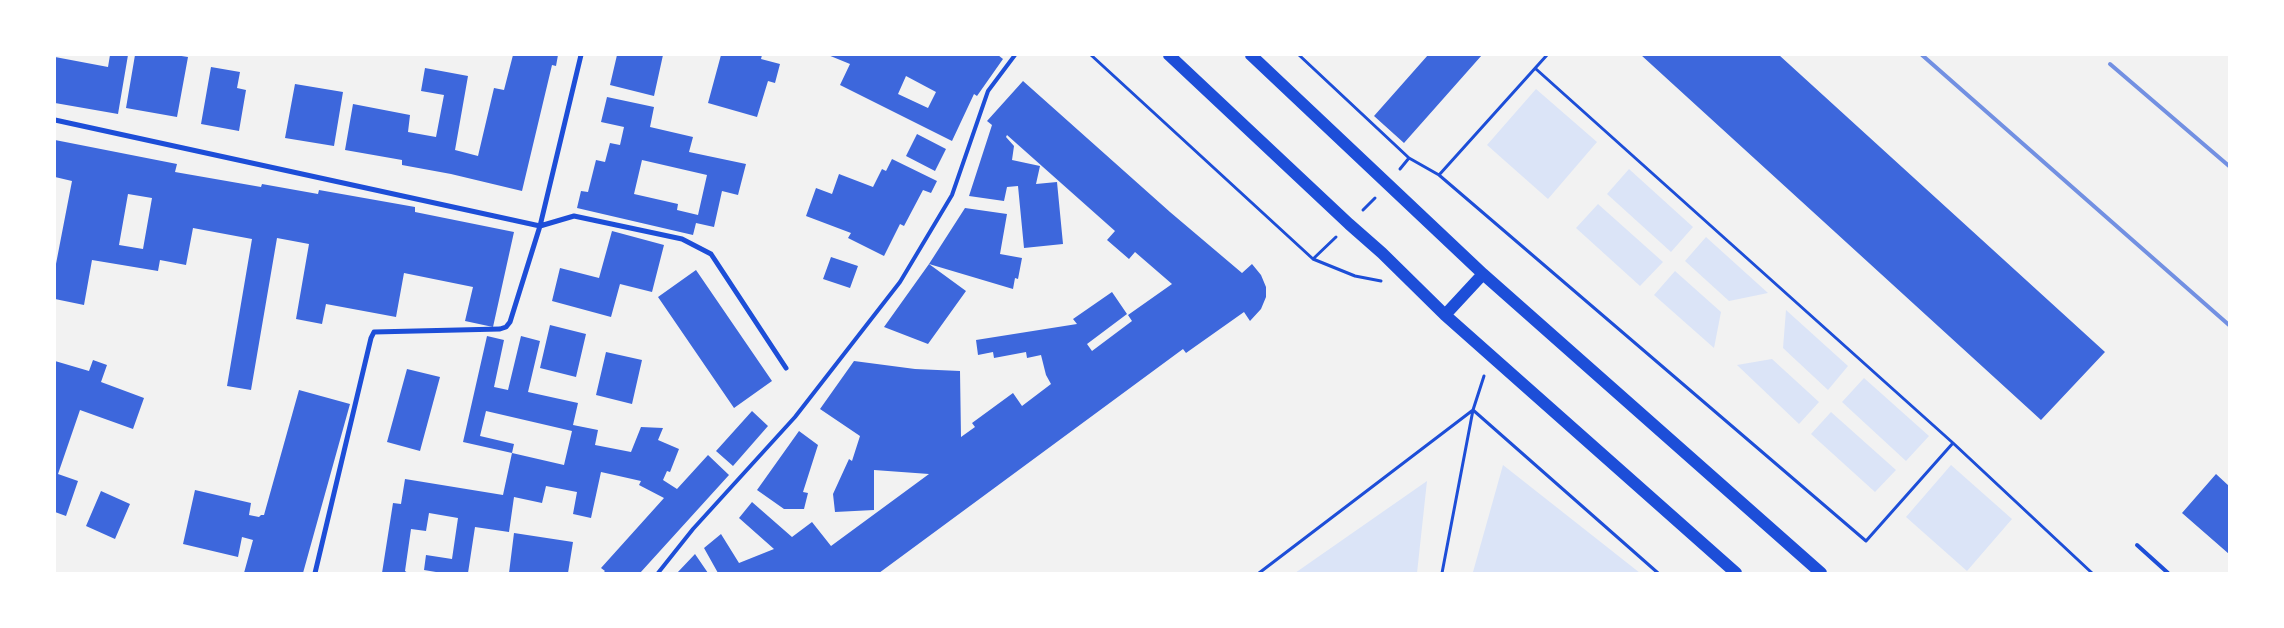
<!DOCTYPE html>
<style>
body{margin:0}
#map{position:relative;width:2284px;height:628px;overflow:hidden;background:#f2f2f2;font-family:Manrope,sans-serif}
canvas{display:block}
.frame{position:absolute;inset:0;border:56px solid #fff;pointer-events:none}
</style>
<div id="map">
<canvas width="2284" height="628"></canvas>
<div class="frame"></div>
</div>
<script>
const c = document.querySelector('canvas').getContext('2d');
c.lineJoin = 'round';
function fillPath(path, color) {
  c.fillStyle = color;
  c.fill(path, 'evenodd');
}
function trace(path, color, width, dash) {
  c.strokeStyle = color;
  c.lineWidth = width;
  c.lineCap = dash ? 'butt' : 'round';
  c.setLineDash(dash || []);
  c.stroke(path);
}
fillPath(new Path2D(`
 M 1536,89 L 1597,142 L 1548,199 L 1487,145 Z
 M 1629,169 L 1693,227 L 1671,252 L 1607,194 Z
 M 1598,204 L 1663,262 L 1640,286 L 1576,228 Z
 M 1706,237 L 1768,293 L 1729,301 L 1685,261 Z
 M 1675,271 L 1721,312 L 1714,348 L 1654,295 Z
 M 1786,310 L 1848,366 L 1828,390 L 1783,348 Z
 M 1772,359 L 1819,402 L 1799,424 L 1737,365 Z
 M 1864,378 L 1929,436 L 1906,461 L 1842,402 Z
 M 1831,412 L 1896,470 L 1875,492 L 1811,434 Z
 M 1503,465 L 1640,573 L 1473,572 Z
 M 1951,465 L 2012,519 L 1967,571 L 1906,517 Z
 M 1427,481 L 1417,573 L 1295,573 Z`), '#dbe4f7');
fillPath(new Path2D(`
 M 110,55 L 128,55 L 118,114 L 55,103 L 55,57 L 108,67 Z
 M 135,55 L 175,55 L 188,57 L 177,117 L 126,108 Z
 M 513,55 L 558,55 L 556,66 L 552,65 L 522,191 L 451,174 L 402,165 L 402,160 L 345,150 L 353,104 L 410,115 L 408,132 L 436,137 L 444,95 L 421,91 L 425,68 L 468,76 L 455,150 L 478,156 L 494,88 L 504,90 Z
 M 617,55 L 663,55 L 654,96 L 610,85 Z
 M 721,55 L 762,55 L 761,59 L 780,64 L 775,83 L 768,81 L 757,117 L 708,103 Z
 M 828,55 L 998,55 L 1003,59 L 977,96 L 974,94 L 952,141 L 840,85 L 850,64 ZM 906,76 L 936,92 L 928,108 L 898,94 Z
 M 1428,55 L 1482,55 L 1404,143 L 1374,116 Z
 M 1641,55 L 1779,55 L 2105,352 L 2041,420 Z
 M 211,67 L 240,72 L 237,88 L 246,90 L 239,131 L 201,124 Z
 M 1023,81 L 1170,212 L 1242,273 L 1252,264 L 1261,275 L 1266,287 L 1266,297 L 1261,309 L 1250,321 L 1244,312 L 1186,353 L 1183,349 L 879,573 L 718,573 L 704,548 L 721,534 L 739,563 L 774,549 L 739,518 L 752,502 L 792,537 L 812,522 L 831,546 L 929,474 L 874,470 L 874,510 L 835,512 L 833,494 L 849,459 L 852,461 L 860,436 L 820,409 L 854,361 L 915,369 L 960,371 L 961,437 L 975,427 L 972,423 L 1013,393 L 1022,406 L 1051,384 L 1046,375 L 1041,355 L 1027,358 L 1026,352 L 994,358 L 993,352 L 978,355 L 976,340 L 1077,324 L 1073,319 L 1112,292 L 1127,314 L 1087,344 L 1092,351 L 1132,321 L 1128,315 L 1172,284 L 1135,252 L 1129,259 L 1107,240 L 1115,231 L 1007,135 L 1006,137 L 1014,146 L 1012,160 L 1040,166 L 1036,184 L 1057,182 L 1063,244 L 1024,248 L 1018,186 L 1007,187 L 1004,201 L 969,196 L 992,125 L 987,121 Z
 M 295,84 L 343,92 L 334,146 L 285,138 Z
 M 607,97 L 654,107 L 650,127 L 693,137 L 689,152 L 746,164 L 738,195 L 722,191 L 714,227 L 696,223 L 693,235 L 577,208 L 581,191 L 588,192 L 596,160 L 605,162 L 610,143 L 620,145 L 624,127 L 601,122 ZM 642,160 L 707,175 L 698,215 L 677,210 L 678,204 L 634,194 Z
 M 917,134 L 946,149 L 935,171 L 906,156 Z
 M 55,140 L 177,164 L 175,172 L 261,187 L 262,184 L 318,194 L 319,190 L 415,207 L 415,212 L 514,232 L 493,327 L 465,321 L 473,287 L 404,273 L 396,317 L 326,304 L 322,324 L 296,319 L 309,244 L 277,238 L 251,390 L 227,386 L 252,239 L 193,228 L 186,265 L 160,260 L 158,271 L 92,260 L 84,305 L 55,299 L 55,269 L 72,181 L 55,177 ZM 128,194 L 152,198 L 143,249 L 119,245 Z
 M 892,159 L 937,181 L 931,193 L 923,190 L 904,226 L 900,224 L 884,256 L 848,238 L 851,233 L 806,216 L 816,188 L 832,194 L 839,174 L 873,187 L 882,169 L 886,171 Z
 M 965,208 L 1007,214 L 1000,254 L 1022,258 L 1018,279 L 1015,278 L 1013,289 L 929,264 Z
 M 612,231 L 664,245 L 652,292 L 620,284 L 611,317 L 552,301 L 560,268 L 599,278 Z
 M 831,257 L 858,266 L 850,288 L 823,279 Z
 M 929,264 L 966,291 L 928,344 L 884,327 Z
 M 696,270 L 772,381 L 734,408 L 658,297 Z
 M 550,325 L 586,334 L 576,377 L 540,368 Z
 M 487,336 L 504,340 L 494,387 L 508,390 L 521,336 L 540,341 L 528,392 L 578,403 L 573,425 L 598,430 L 595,445 L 631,452 L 641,427 L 663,428 L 658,440 L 679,449 L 670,472 L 667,471 L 663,480 L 677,489 L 708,455 L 729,475 L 640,573 L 603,573 L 605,571 L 601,568 L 664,498 L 639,485 L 641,481 L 601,472 L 591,518 L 573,514 L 577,492 L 546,486 L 542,503 L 514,497 L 509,532 L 475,527 L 468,573 L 442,573 L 424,570 L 426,555 L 452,559 L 458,518 L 429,513 L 426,531 L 411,529 L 405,571 L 408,573 L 382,573 L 393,503 L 401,504 L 405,479 L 503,495 L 512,453 L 564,465 L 572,431 L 486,411 L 480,436 L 514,444 L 512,453 L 463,442 Z
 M 606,352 L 642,360 L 632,404 L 596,395 Z
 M 93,360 L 107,365 L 101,382 L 144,398 L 133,429 L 80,410 L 58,474 L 78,481 L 66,516 L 55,512 L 55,361 L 89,371 Z
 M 407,369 L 440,377 L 420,451 L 387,442 Z
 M 299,390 L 350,404 L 303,573 L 244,573 L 253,540 L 242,537 L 238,557 L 183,544 L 195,490 L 251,503 L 249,515 L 259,517 L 261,515 L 264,515 Z
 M 752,411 L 768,426 L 733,466 L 716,451 Z
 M 799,431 L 818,445 L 803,492 L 808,493 L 804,509 L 784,509 L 757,490 Z
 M 2216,474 L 2229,486 L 2229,554 L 2182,513 Z
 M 101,491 L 130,504 L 115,539 L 86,526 Z
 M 514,533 L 573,542 L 568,573 L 509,573 Z
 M 695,554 L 708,573 L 677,573 Z`), '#3d67dc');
trace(new Path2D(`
 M 1091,55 L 1313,259 L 1355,276 L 1381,281
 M 1299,55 L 1409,158
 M 1536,69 L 1953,443 L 1866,541 L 1439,175 L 1547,55
 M 1400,169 L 1409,158 L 1439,175
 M 1363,210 L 1375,198
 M 1313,259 L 1336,237
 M 1953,443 L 2092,573
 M 1259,573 L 1473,410 L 1658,573
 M 1442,573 L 1473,410 L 1484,376`), '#1d4ed8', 3);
trace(new Path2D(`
 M 2137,545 L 2168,573
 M 658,573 L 693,529 L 795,417 L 900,282 L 952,195 L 988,91 L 1015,55`), '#1d4ed8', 4);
trace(new Path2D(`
 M 55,120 L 540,226 L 574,216 L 682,239 L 711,254 L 786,368
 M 315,573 L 371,338 L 374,332 L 500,329 L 506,327 L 510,322 L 540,226 L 581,55`), '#1d4ed8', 5);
trace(new Path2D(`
 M 1169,55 L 1349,224 L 1382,253 L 1445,315 L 1736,573
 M 1251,55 L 1483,274 L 1821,573
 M 1445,315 L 1483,274`), '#1d4ed8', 12);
trace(new Path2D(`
 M 1922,55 L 2229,325
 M 2110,64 L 2229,166`), '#7290e2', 4);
</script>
